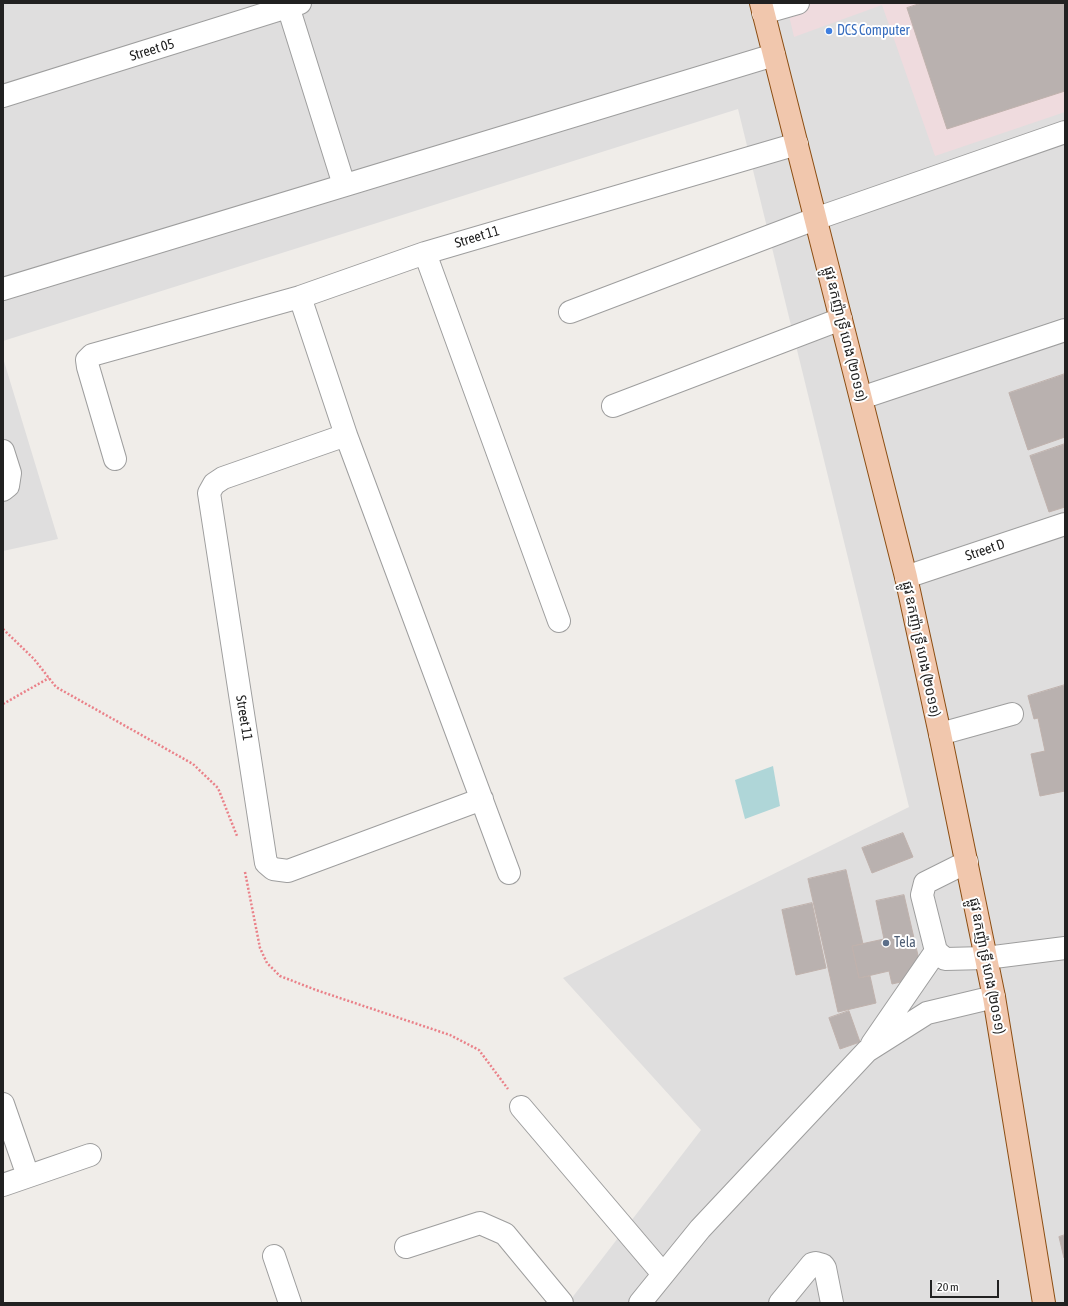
<!DOCTYPE html>
<meta charset="utf-8">
<style>
body{margin:0}
#map{position:relative;width:1068px;height:1306px;overflow:hidden;background:#f0ede9;font-family:"Asap Condensed",sans-serif}
canvas{display:block}
.frame{position:absolute;inset:0;border:4px solid #212121;pointer-events:none}
.scale{position:absolute;left:930px;top:1280px;width:69px;height:18px;box-sizing:border-box;border:2px solid #212121;border-top:0;padding-left:5px;font-size:12px;line-height:14px;white-space:nowrap;color:#212121;-webkit-text-stroke:3px #fff;paint-order:stroke}
</style>
<div id="map">
<canvas width="1068" height="1306"></canvas>
<div class="frame"></div>
<div class="scale">20 m</div>
</div>
<script>
const c = document.querySelector('canvas').getContext('2d');
c.lineJoin = 'round';
function fillPath(path, color) {
  c.fillStyle = color;
  c.fill(path, 'evenodd');
}
function trace(path, color, width, dash) {
  c.strokeStyle = color;
  c.lineWidth = width;
  c.lineCap = dash ? 'butt' : 'round';
  c.setLineDash(dash || []);
  c.stroke(path);
}
function drawText(font, color, halo, rows, align = 'center') {
  c.font = font + ' "Asap Condensed","Noto Sans Khmer",sans-serif';
  c.lineWidth = 4;
  c.setLineDash([]);
  c.textBaseline = 'middle';
  c.strokeStyle = halo;
  c.fillStyle = color;
  for (const [text, x, y, turn = 0] of rows) {
    c.save();
    c.translate(x, y);
    c.rotate((+turn || 0) * Math.PI / 180);
    c.textAlign = isNaN(turn) ? turn : align;
    if (halo) c.strokeText(text, 0, 0);
    c.fillText(text, 0, 0);
    c.restore();
  }
}
fillPath(new Path2D(`
 M 3,3 L 1065,3 L 1065,1303 L 568,1303 L 701,1130 L 563,978 L 909,807 L 738,109 L 3,341 Z
 M 3,358 L 58,539 L 3,551 Z`), '#dfdede');
fillPath(new Path2D(`
 M 786,3 L 1065,3 L 1065,112 L 935,156 L 882,5 L 794,37 Z`), '#efdbde');
fillPath(new Path2D(`
 M 773,766 L 780,806 L 745,819 L 735,780 Z`), '#afd6d8');
const building = new Path2D(`
 M 922,3 L 1065,3 L 1065,91 L 947,129 L 907,8 Z
 M 1065,374 L 1065,437 L 1028,450 L 1009,393 Z
 M 1065,444 L 1065,507 L 1049,512 L 1030,456 Z
 M 1065,685 L 1065,791 L 1040,796 L 1031,754 L 1045,751 L 1038,718 L 1034,719 L 1028,696 Z
 M 903,833 L 913,857 L 872,873 L 862,848 Z
 M 846,870 L 863,944 L 852,946 L 859,978 L 870,976 L 876,1003 L 838,1012 L 808,879 Z
 M 904,895 L 923,977 L 892,984 L 889,971 L 859,978 L 852,946 L 884,939 L 876,901 Z
 M 812,903 L 826,968 L 796,975 L 782,910 Z
 M 849,1011 L 860,1042 L 840,1049 L 829,1018 Z
 M 1065,1235 L 1065,1258 L 1064,1258 L 1059,1237 Z`);
fillPath(building, '#b9b1af');
trace(building, '#c0b2ad', 1);
const minor = new Path2D(`
 M 287,3 L 344,185
 M 763,13 L 798,3
 M 3,96 L 300,3
 M 425,253 L 559,621
 M 3,289 L 774,55
 M 300,297 L 346,435 L 509,873
 M 570,312 L 815,219 L 1065,132
 M 861,398 L 1065,330
 M 613,406 L 841,319
 M 346,435 L 223,478 L 214,484 L 209,493 L 266,863 L 273,869 L 288,871 L 482,799
 M 3,451 L 10,473 L 8,486 L 3,490
 M 115,459 L 88,367 L 87,360 L 92,355 L 300,297 L 425,253 L 797,144
 M 906,577 L 1065,524
 M 940,734 L 1012,714
 M 967,862 L 925,883 L 922,895 L 936,951 L 945,959 L 986,958 L 1065,948
 M 872,1044 L 936,951
 M 3,1104 L 28,1176
 M 521,1107 L 663,1274
 M 3,1185 L 90,1155
 M 406,1247 L 480,1223 L 505,1234 L 562,1303
 M 274,1256 L 290,1303
 M 640,1303 L 700,1229 L 867,1051 L 927,1013 L 994,997
 M 780,1303 L 812,1264 L 816,1263 L 823,1265 L 825,1268 L 832,1303`);
const major = new Path2D(`
 M 761,3 L 906,577 L 940,734 L 994,997 L 1044,1303`);
trace(minor, '#9e9e9e', 24);
trace(major, '#8c4e13', 24);
trace(new Path2D(`
 M 3,629 L 34,659 L 56,687 L 193,764 L 218,788 L 237,836
 M 3,704 L 49,678
 M 245,872 L 260,948 L 267,963 L 280,976 L 316,990 L 450,1035 L 479,1050 L 508,1089`), '#ea8189', 2.5, [2, 2]);
trace(minor, '#fff', 22);
trace(major, '#f1c7ad', 22);
for (const [x, y, r, color] of [
 [829,31,4,"#3f7fe0"],
 [886,943,4,"#5c6f8a"]
]) {
  const dot = new Path2D();
  dot.arc(x, y, r, 0, 2 * Math.PI);
  c.fillStyle = color;
  c.fill(dot);
  trace(dot, '#fff', 1.5);
}
drawText('14px', '#366cbe', '#fff', [
 ["DCS Computer",837,31]
], 'left');
drawText('14px', '#212121', '#fff', [
 ["Street 05",152,50,-17],
 ["Street 11",477,237,-17],
 ["ផ្លូវ ឧកញ៉ា ទ្រី ហេង (២០១១)",845,334,76],
 ["Street D",985,550,-19],
 ["ផ្លូវ ឧកញ៉ា ទ្រី ហេង (២០១១)",921,649,78],
 ["Street 11",244,718,81],
 ["ផ្លូវ ឧកញ៉ា ទ្រី ហេង (២០១១)",987,966,79]
]);
drawText('14px', '#4e5e75', '#fff', [
 ["Tela",894,943]
], 'left');
</script>
